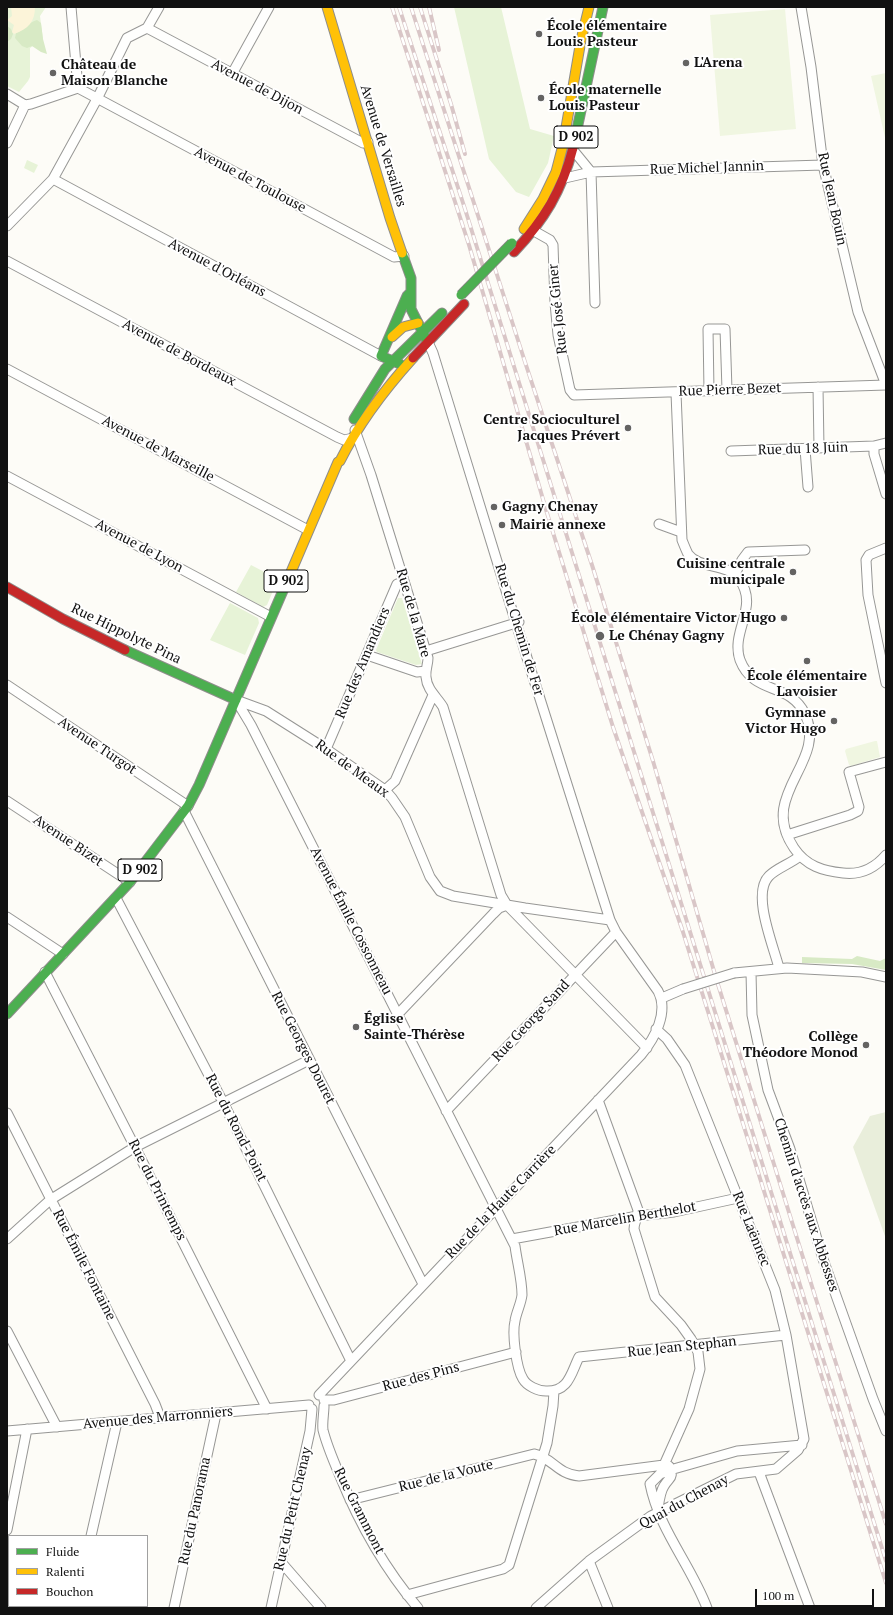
<!DOCTYPE html>
<meta charset="utf-8">
<style>
body{margin:0}
#map{position:relative;width:893px;height:1615px;overflow:hidden;background:#fdfcf7;font-family:"PT Serif",serif}
canvas{display:block}
.frame{position:absolute;inset:0;border:8px solid #111;pointer-events:none}
.legend{position:absolute;left:8px;top:1535px;width:140px;height:72px;box-sizing:border-box;background:#fff;border:1px solid #a0a0a0;margin:0;padding:5px 7px;list-style:none;font-size:12px;color:#111}
.legend li{display:flex;align-items:center;gap:8px;height:20px}
.legend b{width:20px;border:1px solid #a0a0a0}
.scale{position:absolute;left:755px;top:1589px;width:119px;height:18px;box-sizing:border-box;border:2px solid #111;border-top:0;padding-left:5px;font-size:12px;line-height:14px;white-space:nowrap;color:#111;-webkit-text-stroke:3px #fff;paint-order:stroke}
</style>
<div id="map">
<canvas width="893" height="1615"></canvas>
<div class="frame"></div>
<ul class="legend">
<li><b style="height:5px;background:#4caf50"></b>Fluide</li>
<li><b style="height:5px;background:#ffc107"></b>Ralenti</li>
<li><b style="height:5px;background:#c62828"></b>Bouchon</li>
</ul>
<div class="scale">100 m</div>
</div>
<script>
const c = document.querySelector('canvas').getContext('2d');
c.lineJoin = 'round';
function fillPath(path, color) {
  c.fillStyle = color;
  c.fill(path, 'evenodd');
}
function trace(path, color, width, dash) {
  c.strokeStyle = color;
  c.lineWidth = width;
  c.lineCap = dash ? 'butt' : 'round';
  c.setLineDash(dash || []);
  c.stroke(path);
}
function drawText(font, color, halo, rows, align = 'center') {
  c.font = font + ' "PT Serif",serif';
  c.lineWidth = 4;
  c.setLineDash([]);
  c.textBaseline = 'middle';
  c.strokeStyle = halo;
  c.fillStyle = color;
  for (const [text, x, y, turn = 0] of rows) {
    c.save();
    c.translate(x, y);
    c.rotate((+turn || 0) * Math.PI / 180);
    c.textAlign = isNaN(turn) ? turn : align;
    if (halo) c.strokeText(text, 0, 0);
    c.fillText(text, 0, 0);
    c.restore();
  }
}
fillPath(new Path2D(`
 M 7,7 L 46,7 L 40,16 L 43,39 L 30,48 L 30,77 L 28,81 L 19,92 L 7,86 Z
 M 454,7 L 501,7 L 530,129 L 554,136 L 548,163 L 529,197 L 516,192 L 489,159 Z
 M 27,160 L 38,165 L 34,173 L 24,168 Z
 M 251,565 L 278,579 L 267,605 L 263,607 L 236,592 Z
 M 398,598 L 402,598 L 422,664 L 416,665 L 377,652 L 376,650 Z
 M 230,603 L 258,618 L 259,623 L 245,655 L 210,640 Z`), '#e7f3d7');
fillPath(new Path2D(`
 M 37,20 L 41,23 L 43,39 L 47,54 L 41,52 L 32,46 L 27,48 L 22,46 L 15,38 L 16,33 C 24,30 29,22 37,20 Z
 M 7,26 L 11,29 L 13,34 L 11,39 L 7,42 Z
 M 857,956 L 880,961 L 886,958 L 886,970 L 852,964 L 802,963 L 802,957 L 852,959 Z`), '#d8eac5');
fillPath(new Path2D(`
 M 11,7 L 35,7 C 35,22 28,29 14,34 L 12,32 L 14,25 L 7,20 L 12,16 Z`), '#fcf4d9');
fillPath(new Path2D(`
 M 886,1112 L 886,1239 L 853,1147 L 870,1116 Z`), '#e9eedb');
fillPath(new Path2D(`
 M 785,9 L 796,129 L 720,136 L 710,15 Z
 M 886,73 L 886,142 L 871,76 Z
 M 875,741 L 877,741 L 880,757 L 851,766 L 849,765 L 845,751 L 846,749 Z`), '#f0f6e1');
const street = new Path2D(`
 M 71,7 L 78,88
 M 801,7 L 811,67 L 823,165 L 858,312 L 886,385
 M 147,28 L 363,143 L 368,142
 M 232,74 L 269,7
 M 7,94 L 25,105 L 31,104 L 78,88 L 394,257 L 404,256
 M 7,143 L 25,105
 M 573,150 L 591,172
 M 591,172 L 595,303
 M 565,178 L 591,172 L 823,165
 M 53,179 L 381,356
 M 7,226 L 53,179 L 97,99 L 127,38 L 147,28 L 159,7
 M 534,231 L 550,240 L 553,245 L 555,303 L 558,335 L 570,390 L 574,395 L 886,385
 M 7,261 L 337,437 L 344,440 L 353,438
 M 7,369 L 308,530
 M 818,387 L 819,448
 M 709,391 L 708,329 L 725,329 L 727,390
 M 676,393 L 682,540 C 684,545 686,550 688,554 C 700,570 726,562 739,579 C 760,607 730,631 740,660 C 754,696 789,681 805,714 C 828,763 757,794 794,848 C 806,866 823,871 843,873 C 860,875 875,868 886,855
 M 355,430 L 371,475 L 428,658 C 428,665 425,670 426,677 C 427,690 437,697 443,707 L 501,895 L 507,905 L 647,1048
 M 886,443 L 874,446 L 874,454 L 886,494
 M 805,449 L 808,487
 M 731,451 L 874,446
 M 7,476 L 271,617
 M 659,524 L 681,532
 M 886,548 L 869,555 L 866,560 L 868,595 L 886,683
 M 735,574 L 742,560 L 748,552 L 805,550
 M 426,651 L 519,622
 M 367,655 L 417,672 L 426,671
 M 7,685 L 188,806
 M 236,700 L 251,725 L 515,1246 C 517,1262 522,1279 522,1295 C 521,1304 516,1313 515,1321 C 512,1333 516,1368 523,1379 C 527,1386 538,1391 546,1391 C 569,1392 571,1373 579,1357 L 786,1335
 M 236,700 L 266,711 L 326,749 L 385,790 L 392,798 L 405,817 L 430,877 L 440,891 L 453,896 L 525,908 L 610,920
 M 326,749 L 397,584 L 404,582
 M 385,790 L 395,781 L 433,695
 M 7,801 L 130,882
 M 184,811 L 423,1284
 M 787,835 L 850,815 L 858,811 L 859,807 L 849,772 L 886,762
 M 116,898 L 224,1104 L 351,1361
 M 7,917 L 63,954
 M 779,968 C 774,947 751,894 769,876 C 777,868 790,864 800,856
 M 45,972 L 138,1153 L 267,1409
 M 751,972 L 752,1015 L 768,1090 L 790,1149 L 823,1259 L 873,1399 L 886,1431
 M 734,973 L 787,968 L 862,972 L 886,977
 M 662,998 L 683,989
 M 398,1014 L 493,914 L 499,908 L 507,905
 M 446,1111 L 616,932
 M 7,1113 L 155,1404 L 160,1417
 M 7,1239 L 50,1200 L 135,1147 L 309,1060
 M 512,1239 L 638,1216 L 674,1212 L 738,1198
 M 7,1331 L 57,1427
 M 319,1395 L 641,1055 C 655,1038 669,1012 658,991 L 616,932 L 610,920 L 516,623 L 433,353 L 427,340
 M 324,1400 L 334,1400 L 516,1352
 M 324,1406 C 324,1413 322,1423 323,1430 C 327,1446 334,1462 340,1476 C 359,1523 385,1569 418,1608
 M 7,1431 L 309,1405
 M 759,1472 L 810,1608
 M 350,1500 L 534,1454 C 553,1458 557,1474 579,1476 L 664,1465 L 689,1409 L 700,1369 L 698,1352 L 691,1339 L 681,1325 L 655,1297 L 634,1229 C 634,1222 638,1217 638,1210 L 598,1100
 M 658,1509 C 659,1502 660,1492 664,1486 C 670,1476 674,1479 669,1466
 M 7,1530 L 27,1429
 M 91,1536 L 117,1422
 M 589,1561 L 608,1608
 M 281,1562 L 321,1608
 M 407,1595 L 503,1569 L 509,1565 L 547,1443 L 553,1406 L 554,1391
 M 75,1608 L 75,1606
 M 174,1608 L 216,1414
 M 271,1608 L 310,1431 L 312,1409
 M 536,1608 L 589,1561 L 651,1516 L 736,1474 L 776,1469 L 798,1450 L 804,1439 L 786,1335 L 775,1290 L 685,1065 L 667,1039 L 656,1029
 M 707,1608 C 691,1565 659,1530 650,1484 L 660,1474 L 670,1470 L 737,1451 L 802,1445`);
const fast = new Path2D(`
 M 573,148 L 603,7
 M 402,253 L 411,278 L 411,309 L 426,339
 M 400,364 L 381,356 L 407,296 L 410,293
 M 354,419 L 385,369 L 442,313
 M 125,650 L 236,700
 M 7,1014 L 130,882 L 188,806 L 199,785 L 285,586`);
const slow = new Path2D(`
 M 327,7 L 390,218 L 402,253
 M 524,229 L 543,199 L 556,172 L 563,145 L 581,40 L 589,7
 M 392,337 L 403,327 L 418,323
 M 285,586 L 338,462 L 340,461 C 359,423 385,389 413,358`);
const jam = new Path2D(`
 M 514,252 C 544,220 562,191 573,148
 M 413,358 L 464,304
 M 7,587 L 63,619 L 125,650`);
trace(street, '#979795', 11);
trace(fast, '#8e8d8b', 11);
trace(slow, '#8e8d8b', 11);
trace(jam, '#8e8d8b', 11);
trace(street, '#fffffe', 9);
trace(fast, '#4caf50', 9);
trace(slow, '#ffc107', 9);
trace(jam, '#c62828', 9);
const rail = new Path2D(`
 M 392,7 L 469,245 L 547,513 L 613,727 L 682,929 L 716,1037 L 886,1583
 M 399,7 L 465,209 L 886,1561
 M 411,7 L 525,362 L 592,565 L 653,761 L 716,978 L 886,1524
 M 420,7 L 451,104 L 465,154
 M 429,7 L 439,50`);
trace(rail, '#d9c6c7', 4);
trace(rail, '#fff', 2.5, [8]);
const streetBridge = new Path2D(`
 M 683,989 L 734,973`);
const fastBridge = new Path2D(`
 M 461,295 L 512,243`);
trace(streetBridge, '#979795', 11, []);
trace(fastBridge, '#858482', 11, []);
trace(streetBridge, '#fffffe', 9);
trace(fastBridge, '#4caf50', 9);
for (const [x, y, r, color] of [
 [539,34,4,"#646362"],
 [686,63,4,"#646362"],
 [53,73,4,"#646362"],
 [541,98,4,"#646362"],
 [628,428,4,"#646362"],
 [494,507,4,"#646362"],
 [502,525,4,"#646362"],
 [793,572,4,"#646362"],
 [784,618,4,"#646362"],
 [600,636,5,"#646362"],
 [807,661,4,"#646362"],
 [834,721,4,"#646362"],
 [356,1027,4,"#646362"],
 [866,1045,4,"#646362"]
]) {
  const dot = new Path2D();
  dot.arc(x, y, r, 0, 2 * Math.PI);
  c.fillStyle = color;
  c.fill(dot);
  trace(dot, '#fff', 1.5);
}
for (const [x, y, w] of [
 [576,137,44],
 [286,581,44],
 [140,870,44]
]) {
  const box = new Path2D();
  box.roundRect(x - w / 2, y - 11, w, 22, 3);
  c.fillStyle = '#fff';
  c.fill(box);
  trace(box, '#111', 1);
}
drawText('bold 13px', '#111', null, [
 ["D 902",576,137],
 ["D 902",286,581],
 ["D 902",140,870]
]);
drawText('bold 14px', '#111', '#fff', [
 ["École élémentaire",547,26],
 ["Louis Pasteur",547,42],
 ["L'Arena",694,63],
 ["Château de",61,65],
 ["Maison Blanche",61,81],
 ["École maternelle",549,90],
 ["Louis Pasteur",549,106],
 ["Centre Socioculturel",620,420,"right"],
 ["Jacques Prévert",620,436,"right"],
 ["Gagny Chenay",502,507],
 ["Mairie annexe",510,525],
 ["Cuisine centrale",785,564,"right"],
 ["municipale",785,580,"right"],
 ["École élémentaire Victor Hugo",776,618,"right"],
 ["Le Chénay Gagny",609,636],
 ["École élémentaire",807,676,"center"],
 ["Lavoisier",807,692,"center"],
 ["Gymnase",826,713,"right"],
 ["Victor Hugo",826,729,"right"],
 ["Église",364,1019],
 ["Sainte-Thérèse",364,1035],
 ["Collège",858,1037,"right"],
 ["Théodore Monod",858,1053,"right"]
], 'left');
drawText('14px', '#111', '#fff', [
 ["Avenue de Dijon",257,87,28],
 ["Avenue de Versailles",383,146,73],
 ["Rue Michel Jannin",707,168,-2],
 ["Avenue de Toulouse",250,180,28],
 ["Rue Jean Bouin",832,199,78],
 ["Avenue d'Orléans",217,268,28],
 ["Rue José Giner",558,309,-96],
 ["Avenue de Bordeaux",179,353,28],
 ["Rue Pierre Bezet",730,390,-2],
 ["Avenue de Marseille",158,449,28],
 ["Rue du 18 Juin",803,449,-2],
 ["Avenue de Lyon",139,546,28],
 ["Rue de la Mare",413,613,74],
 ["Rue du Chemin de Fer",519,630,73],
 ["Rue Hippolyte Pina",126,634,26],
 ["Rue des Amandiers",363,663,-67],
 ["Avenue Turgot",97,746,34],
 ["Rue de Meaux",352,769,36],
 ["Avenue Bizet",68,841,34],
 ["Avenue Émile Cossonneau",351,921,63],
 ["Rue George Sand",531,1021,-47],
 ["Rue Georges Douret",303,1048,63],
 ["Rue du Rond-Point",236,1128,63],
 ["Rue du Printemps",157,1190,63],
 ["Rue de la Haute Carrière",501,1202,-46],
 ["Chemin d'accès aux Abbesses",806,1205,72],
 ["Rue Marcelin Berthelot",625,1219,-10],
 ["Rue Laënnec",751,1229,68],
 ["Rue Émile Fontaine",84,1265,63],
 ["Rue Jean Stephan",682,1347,-6],
 ["Rue des Pins",421,1377,-15],
 ["Avenue des Marronniers",158,1418,-5],
 ["Rue de la Voute",446,1476,-14],
 ["Quai du Chenay",684,1502,-28],
 ["Rue du Petit Chenay",293,1509,-77],
 ["Rue du Panorama",195,1511,-78],
 ["Rue Grammont",359,1511,63]
]);
</script>
